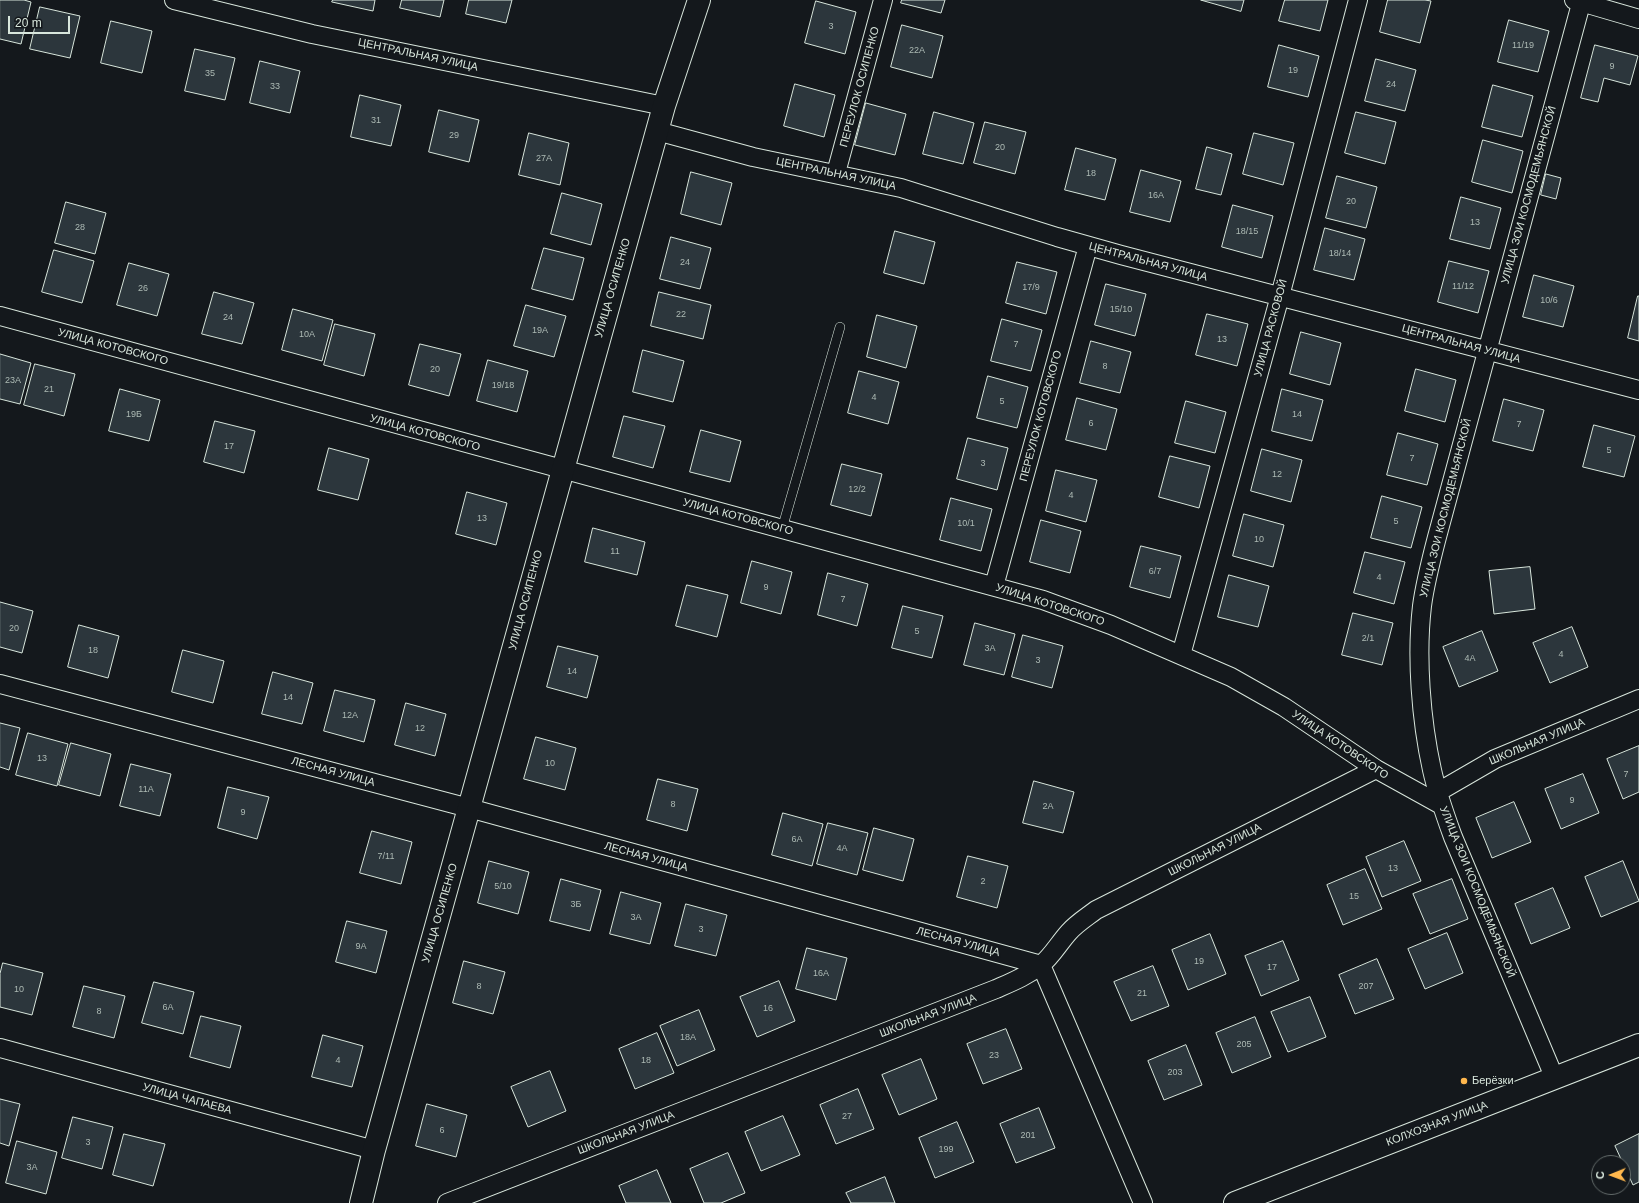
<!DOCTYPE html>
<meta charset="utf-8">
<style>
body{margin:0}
#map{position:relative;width:1639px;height:1203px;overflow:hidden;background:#14181c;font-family:Helvetica,sans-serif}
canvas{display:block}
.north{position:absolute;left:1591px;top:1155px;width:40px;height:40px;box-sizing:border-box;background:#14181c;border:1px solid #626a69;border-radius:50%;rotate:269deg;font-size:11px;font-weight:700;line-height:16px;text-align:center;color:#d8e6dc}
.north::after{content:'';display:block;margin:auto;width:14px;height:18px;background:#ffb74d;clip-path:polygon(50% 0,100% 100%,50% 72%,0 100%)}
.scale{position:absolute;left:8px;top:16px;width:62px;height:18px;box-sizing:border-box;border:2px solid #d8e6dc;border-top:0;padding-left:5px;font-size:12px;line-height:14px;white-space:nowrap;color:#d8e6dc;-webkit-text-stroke:3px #14181c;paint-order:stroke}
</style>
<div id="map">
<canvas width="1639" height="1203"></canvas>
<div class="north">С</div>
<div class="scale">20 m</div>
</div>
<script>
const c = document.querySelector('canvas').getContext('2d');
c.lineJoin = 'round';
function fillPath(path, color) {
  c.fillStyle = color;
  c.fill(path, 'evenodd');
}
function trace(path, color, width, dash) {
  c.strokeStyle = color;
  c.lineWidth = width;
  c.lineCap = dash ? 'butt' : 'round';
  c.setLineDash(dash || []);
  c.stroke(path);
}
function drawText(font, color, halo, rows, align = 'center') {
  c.font = font + ' Helvetica,sans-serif';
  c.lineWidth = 3;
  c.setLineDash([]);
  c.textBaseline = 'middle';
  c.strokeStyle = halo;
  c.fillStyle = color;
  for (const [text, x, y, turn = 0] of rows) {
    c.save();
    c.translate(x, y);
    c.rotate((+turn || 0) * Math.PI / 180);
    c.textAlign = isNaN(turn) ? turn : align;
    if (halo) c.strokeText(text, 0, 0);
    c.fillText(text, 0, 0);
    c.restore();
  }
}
const building = new Path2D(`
 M 0,0 L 24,0 L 31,2 L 21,44 L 0,39 Z
 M 333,0 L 375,0 L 373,11 L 332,2 Z
 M 402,0 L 444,0 L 440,17 L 400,8 Z
 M 469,0 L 512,0 L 506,23 L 466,14 Z
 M 902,0 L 945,0 L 941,13 L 901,3 Z
 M 1201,0 L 1244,0 L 1241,11 Z
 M 1285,0 L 1328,0 L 1320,31 L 1279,21 Z
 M 1388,0 L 1425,0 L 1431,1 L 1420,43 L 1380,32 Z
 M 816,1 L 856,12 L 845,54 L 805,43 Z
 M 40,7 L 80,16 L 70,58 L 30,49 Z
 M 1509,20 L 1549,31 L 1538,72 L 1498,62 Z
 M 111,21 L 152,31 L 142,73 L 101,63 Z
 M 902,25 L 943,36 L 932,78 L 891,67 Z
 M 1279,45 L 1319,56 L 1308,97 L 1268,87 Z
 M 1595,45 L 1638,56 L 1630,85 L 1604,78 L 1598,102 L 1581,98 Z
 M 195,49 L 235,58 L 225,100 L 185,91 Z
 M 1376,59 L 1416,70 L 1405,111 L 1365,101 Z
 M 260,61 L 300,71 L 290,113 L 250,103 Z
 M 795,84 L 835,95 L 824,137 L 784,126 Z
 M 1493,85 L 1533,96 L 1522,137 L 1482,127 Z
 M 360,95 L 401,105 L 391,146 L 351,137 Z
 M 866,103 L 906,114 L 895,155 L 855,145 Z
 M 439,110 L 479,120 L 469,162 L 429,152 Z
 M 934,112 L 974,123 L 963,164 L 923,154 Z
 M 1356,112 L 1396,122 L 1385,164 L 1345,153 Z
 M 985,122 L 1026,132 L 1015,174 L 974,163 Z
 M 529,133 L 569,143 L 560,185 L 519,175 Z
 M 1254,133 L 1294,143 L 1283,185 L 1243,174 Z
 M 1483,140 L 1523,151 L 1512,193 L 1472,182 Z
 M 1207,147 L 1232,154 L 1221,195 L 1196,189 Z
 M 1076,148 L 1116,159 L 1105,200 L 1065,190 Z
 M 1141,170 L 1181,181 L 1170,222 L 1130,212 Z
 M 691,172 L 732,183 L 721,225 L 681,214 Z
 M 1546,174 L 1561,178 L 1556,199 L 1541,195 Z
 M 1337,176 L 1377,187 L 1366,228 L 1326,218 Z
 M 562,193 L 602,204 L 591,245 L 551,234 Z
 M 1461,197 L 1501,208 L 1490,249 L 1450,239 Z
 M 66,202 L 106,213 L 95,254 L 55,243 Z
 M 1233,205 L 1273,216 L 1262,258 L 1222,247 Z
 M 1325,228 L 1365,239 L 1354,280 L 1314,270 Z
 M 895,231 L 935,242 L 924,284 L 884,273 Z
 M 671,237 L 711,248 L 700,289 L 660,279 Z
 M 544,248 L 584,258 L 573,300 L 532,289 Z
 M 54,250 L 94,261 L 82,303 L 42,292 Z
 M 1449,261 L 1489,271 L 1478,313 L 1438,302 Z
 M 1017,262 L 1057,272 L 1046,314 L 1006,303 Z
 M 129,263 L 169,274 L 157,316 L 117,305 Z
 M 1534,275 L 1574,286 L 1563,327 L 1523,317 Z
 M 1106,284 L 1146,294 L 1135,336 L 1095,325 Z
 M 214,292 L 254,303 L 242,344 L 202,334 Z
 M 659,292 L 711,305 L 703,339 L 651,326 Z
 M 1638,296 L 1639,296 L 1639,341 L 1628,338 Z
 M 526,305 L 566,316 L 554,357 L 514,346 Z
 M 293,309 L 333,320 L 322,361 L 282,350 Z
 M 1207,314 L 1248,324 L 1237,366 L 1196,355 Z
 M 877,315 L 917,326 L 906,368 L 867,357 Z
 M 1002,319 L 1042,330 L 1031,371 L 991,361 Z
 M 335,324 L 375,334 L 364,376 L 324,365 Z
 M 1301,332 L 1341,343 L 1330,385 L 1290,374 Z
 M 1091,341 L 1131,352 L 1120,393 L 1080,383 Z
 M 420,344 L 461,354 L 449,396 L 409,385 Z
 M 643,350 L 684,361 L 673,402 L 633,392 Z
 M 0,354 L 31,363 L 20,404 L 0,399 Z
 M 488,360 L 528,371 L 517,412 L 477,401 Z
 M 35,364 L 75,374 L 64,416 L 24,405 Z
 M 1416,369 L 1456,380 L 1445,422 L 1405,411 Z
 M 859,371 L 899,382 L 888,424 L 848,413 Z
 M 988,376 L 1028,387 L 1017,428 L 977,418 Z
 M 120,389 L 160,400 L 149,441 L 109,431 Z
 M 1282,389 L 1323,400 L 1312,441 L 1272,431 Z
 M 1077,398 L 1117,409 L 1106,450 L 1066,440 Z
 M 1504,399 L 1544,410 L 1533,451 L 1493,441 Z
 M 1186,401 L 1226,412 L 1215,453 L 1175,443 Z
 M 624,416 L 665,426 L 653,468 L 613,457 Z
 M 215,421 L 255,431 L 244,473 L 204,462 Z
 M 1594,425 L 1635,436 L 1624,477 L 1583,467 Z
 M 701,430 L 741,441 L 730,482 L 690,472 Z
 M 1398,433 L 1438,444 L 1427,485 L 1387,475 Z
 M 968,438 L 1008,448 L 997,490 L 957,479 Z
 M 329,448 L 369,459 L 358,500 L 318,490 Z
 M 1262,449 L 1302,460 L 1291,502 L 1251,491 Z
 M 1170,456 L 1210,466 L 1199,508 L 1159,497 Z
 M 842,464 L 882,474 L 871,516 L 831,505 Z
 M 1056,470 L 1097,480 L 1086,522 L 1046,511 Z
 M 467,492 L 507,503 L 496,545 L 456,534 Z
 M 1382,496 L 1422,507 L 1411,548 L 1371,538 Z
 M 951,498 L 992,509 L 981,551 L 940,540 Z
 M 1244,514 L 1284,525 L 1273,567 L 1233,556 Z
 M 1041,520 L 1081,531 L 1070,573 L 1030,562 Z
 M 593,528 L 645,542 L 637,575 L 585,562 Z
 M 1141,546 L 1181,556 L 1170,598 L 1130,587 Z
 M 1365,552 L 1405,562 L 1394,604 L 1354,593 Z
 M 752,561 L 792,572 L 781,614 L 741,603 Z
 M 1530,567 L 1535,609 L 1494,614 L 1489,571 Z
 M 828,573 L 868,584 L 857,626 L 818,615 Z
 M 1229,575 L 1269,586 L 1258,627 L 1218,617 Z
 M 687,585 L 728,595 L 717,637 L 676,626 Z
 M 0,602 L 33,611 L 22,653 L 0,647 Z
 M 903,606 L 943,616 L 932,658 L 892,648 Z
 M 1353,613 L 1393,623 L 1382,665 L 1342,655 Z
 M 975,623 L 1015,634 L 1004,675 L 964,665 Z
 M 79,625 L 119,636 L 108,678 L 68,667 Z
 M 1572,627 L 1588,667 L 1550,683 L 1533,643 Z
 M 1482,631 L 1498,671 L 1459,687 L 1443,647 Z
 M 1023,635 L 1063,646 L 1052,688 L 1012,677 Z
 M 558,646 L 598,656 L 587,698 L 547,687 Z
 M 183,650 L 224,661 L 213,703 L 172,692 Z
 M 273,672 L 313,683 L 302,724 L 262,714 Z
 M 335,690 L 375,700 L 364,742 L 324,731 Z
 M 406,703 L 446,714 L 435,756 L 395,745 Z
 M 0,723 L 20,728 L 9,770 L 0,767 Z
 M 28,733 L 68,744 L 57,786 L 16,775 Z
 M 536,737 L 576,748 L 565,790 L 524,779 Z
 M 71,743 L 111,754 L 100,796 L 59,785 Z
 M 1639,746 L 1639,792 L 1623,799 L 1607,759 Z
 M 131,764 L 171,774 L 160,816 L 120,806 Z
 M 1583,774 L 1599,813 L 1561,829 L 1545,789 Z
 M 658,779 L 698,789 L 687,831 L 647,820 Z
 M 1034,781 L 1074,792 L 1063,833 L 1023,823 Z
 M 228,787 L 269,797 L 257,839 L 218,828 Z
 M 1514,802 L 1531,842 L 1492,858 L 1476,818 Z
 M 783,813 L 823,824 L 812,866 L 772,855 Z
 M 828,823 L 868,833 L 857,875 L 817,864 Z
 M 874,828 L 914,839 L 903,881 L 863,870 Z
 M 372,831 L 412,842 L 401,884 L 360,873 Z
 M 1404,841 L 1421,881 L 1382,897 L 1366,857 Z
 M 968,856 L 1008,866 L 997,908 L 957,897 Z
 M 489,861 L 529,872 L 518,914 L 478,903 Z
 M 1623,861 L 1639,901 L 1601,917 L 1585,877 Z
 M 1365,869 L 1382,909 L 1343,925 L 1327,885 Z
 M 561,879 L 601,890 L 590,931 L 550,921 Z
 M 1452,879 L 1468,919 L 1430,934 L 1413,894 Z
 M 1553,888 L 1570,928 L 1531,944 L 1515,904 Z
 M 621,892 L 661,903 L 650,944 L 610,934 Z
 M 686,904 L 727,915 L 716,956 L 675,946 Z
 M 347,921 L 387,931 L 376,973 L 336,962 Z
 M 1447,933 L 1463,973 L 1425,989 L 1408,949 Z
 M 1210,934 L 1226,974 L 1188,990 L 1172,950 Z
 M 1283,941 L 1299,980 L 1261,996 L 1245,956 Z
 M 807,948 L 847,958 L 836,1000 L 796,989 Z
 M 1377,959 L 1394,999 L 1355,1014 L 1339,975 Z
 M 464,961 L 505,972 L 493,1014 L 453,1003 Z
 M 3,963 L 43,973 L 32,1015 L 0,1007 L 0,974 Z
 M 1153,966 L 1169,1006 L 1131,1021 L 1114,982 Z
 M 779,981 L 795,1021 L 757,1037 L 740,997 Z
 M 154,982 L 194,992 L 183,1034 L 142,1023 Z
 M 84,986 L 125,996 L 114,1038 L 73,1027 Z
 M 1310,997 L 1326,1037 L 1288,1052 L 1271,1012 Z
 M 699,1010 L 715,1050 L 677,1066 L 660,1026 Z
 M 201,1016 L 241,1026 L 230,1068 L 190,1057 Z
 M 1255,1017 L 1271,1057 L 1232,1073 L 1216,1033 Z
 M 1006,1029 L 1022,1069 L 983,1084 L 967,1044 Z
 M 657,1033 L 674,1073 L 635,1089 L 619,1049 Z
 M 323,1035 L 363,1046 L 352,1087 L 312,1077 Z
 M 1186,1045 L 1202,1085 L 1164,1100 L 1148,1061 Z
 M 921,1059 L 937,1099 L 899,1115 L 882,1075 Z
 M 550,1071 L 566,1111 L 528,1127 L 511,1087 Z
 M 858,1089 L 874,1129 L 836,1144 L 820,1105 Z
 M 0,1099 L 20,1104 L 9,1146 L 0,1143 Z
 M 427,1104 L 467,1115 L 456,1157 L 416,1146 Z
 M 1039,1108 L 1055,1148 L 1016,1163 L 1000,1124 Z
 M 783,1116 L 800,1155 L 761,1171 L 745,1132 Z
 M 73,1117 L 113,1127 L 102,1169 L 62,1158 Z
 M 957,1122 L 974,1162 L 935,1178 L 919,1138 Z
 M 124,1134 L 165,1144 L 153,1186 L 113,1175 Z
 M 1639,1134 L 1639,1182 L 1633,1185 L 1615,1146 Z
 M 17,1141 L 57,1152 L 46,1194 L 6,1183 Z
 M 728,1153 L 745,1193 L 721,1203 L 704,1203 L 690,1169 Z
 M 657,1170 L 671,1203 L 626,1203 L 619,1186 Z
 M 885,1177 L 895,1203 L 851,1203 L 846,1193 Z`);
fillPath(building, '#2c363c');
trace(building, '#d8e6dc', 1);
const lane = new Path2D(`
 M 782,529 L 840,327`);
const street = new Path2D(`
 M 174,0 L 312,34 L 664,106
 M 1574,0 L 1639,19
 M 657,131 L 753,157 L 901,188 L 1057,237 L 1121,255 L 1639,390
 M 836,173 L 883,0
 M 0,316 L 1043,600 L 1111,625 L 1231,677 L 1284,707 L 1376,769 L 1441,805
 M 994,586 L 1088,246
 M 1181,655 L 1280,296 L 1358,0
 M 0,684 L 469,808 L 1041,965 L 1143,1203
 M 1438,792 L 1495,759 L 1639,699
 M 0,1048 L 374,1150
 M 1555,1079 L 1453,837 C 1445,815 1437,793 1432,770 C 1421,720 1416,657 1422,606 C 1425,583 1431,560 1437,537 L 1582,0
 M 447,1203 L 996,989 C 1012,982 1027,976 1041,965 C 1052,956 1059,943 1069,932 C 1077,923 1087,917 1096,910 L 1376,769`);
const secondary = new Path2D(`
 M 361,1203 L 374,1150 L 664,106 L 699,0
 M 1235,1203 L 1639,1045`);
trace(lane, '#d8e6dc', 10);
trace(street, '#d8e6dc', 20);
trace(secondary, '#d8e6dc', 24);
trace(lane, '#14181c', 9);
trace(street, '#14181c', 18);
trace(secondary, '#14181c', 22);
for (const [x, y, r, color] of [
 [1464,1081,4,"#ffb74d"]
]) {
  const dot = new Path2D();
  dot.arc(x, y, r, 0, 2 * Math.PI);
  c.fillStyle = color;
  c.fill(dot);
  trace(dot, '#14181c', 1.5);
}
drawText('9px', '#adbab4', null, [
 ["3",831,27],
 ["11/19",1523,46],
 ["22А",917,51],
 ["9",1612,67],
 ["19",1293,71],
 ["35",210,74],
 ["24",1391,85],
 ["33",275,87],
 ["31",376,121],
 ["29",454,136],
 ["20",1000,148],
 ["27А",544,159],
 ["18",1091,174],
 ["16А",1156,196],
 ["20",1351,202],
 ["13",1475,223],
 ["28",80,228],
 ["18/15",1247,232],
 ["18/14",1340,254],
 ["24",685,263],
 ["11/12",1463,287],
 ["17/9",1031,288],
 ["26",143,289],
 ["10/6",1549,301],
 ["15/10",1121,310],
 ["22",681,315],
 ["24",228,318],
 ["19А",540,331],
 ["10А",307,335],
 ["13",1222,340],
 ["7",1016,345],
 ["8",1105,367],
 ["20",435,370],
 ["23А",13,381],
 ["19/18",503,386],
 ["21",49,390],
 ["4",874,398],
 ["5",1002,402],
 ["19Б",134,415],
 ["14",1297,415],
 ["6",1091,424],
 ["7",1519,425],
 ["17",229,447],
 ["5",1609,451],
 ["7",1412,459],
 ["3",983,464],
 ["12",1277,475],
 ["12/2",857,490],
 ["4",1071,496],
 ["13",482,519],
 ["5",1396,522],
 ["10/1",966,524],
 ["10",1259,540],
 ["11",615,552],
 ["6/7",1155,572],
 ["4",1379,578],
 ["9",766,588],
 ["7",843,600],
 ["20",14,629],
 ["5",917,632],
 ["2/1",1368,639],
 ["3А",990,649],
 ["18",93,651],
 ["4",1561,655],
 ["4А",1470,659],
 ["3",1038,661],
 ["14",572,672],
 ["14",288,698],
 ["12А",350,716],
 ["12",420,729],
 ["13",42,759],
 ["10",550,764],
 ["7",1626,775],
 ["11А",146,790],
 ["9",1572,801],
 ["8",673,805],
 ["2А",1048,807],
 ["9",243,813],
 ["6А",797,840],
 ["4А",842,849],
 ["7/11",386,857],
 ["13",1393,869],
 ["2",983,882],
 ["5/10",503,887],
 ["15",1354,897],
 ["3Б",576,905],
 ["3А",636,918],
 ["3",701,930],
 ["9А",361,947],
 ["19",1199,962],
 ["17",1272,968],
 ["16А",821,974],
 ["8",479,987],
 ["207",1366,987],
 ["10",19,990],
 ["21",1142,994],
 ["6А",168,1008],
 ["16",768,1009],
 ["8",99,1012],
 ["18А",688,1038],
 ["205",1244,1045],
 ["23",994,1056],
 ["4",338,1061],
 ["18",646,1061],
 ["203",1175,1073],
 ["27",847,1117],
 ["6",442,1131],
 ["201",1028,1136],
 ["3",88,1143],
 ["199",946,1150],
 ["3А",32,1168]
]);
drawText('11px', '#d8e6dc', '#14181c', [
 ["ЦЕНТРАЛЬНАЯ УЛИЦА",418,55,12],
 ["ПЕРЕУЛОК ОСИПЕНКО",860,87,-75],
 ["ЦЕНТРАЛЬНАЯ УЛИЦА",836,174,12],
 ["УЛИЦА ЗОИ КОСМОДЕМЬЯНСКОЙ",1529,195,-75],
 ["ЦЕНТРАЛЬНАЯ УЛИЦА",1148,262,15],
 ["УЛИЦА ОСИПЕНКО",613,288,-74],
 ["УЛИЦА РАСКОВОЙ",1271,328,-75],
 ["ЦЕНТРАЛЬНАЯ УЛИЦА",1461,344,15],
 ["УЛИЦА КОТОВСКОГО",113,347,15],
 ["ПЕРЕУЛОК КОТОВСКОГО",1041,416,-75],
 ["УЛИЦА КОТОВСКОГО",425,433,15],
 ["УЛИЦА ЗОИ КОСМОДЕМЬЯНСКОЙ",1446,508,-76],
 ["УЛИЦА КОТОВСКОГО",738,517,15],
 ["УЛИЦА ОСИПЕНКО",526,600,-75],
 ["УЛИЦА КОТОВСКОГО",1050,605,18],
 ["ШКОЛЬНАЯ УЛИЦА",1537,742,-23],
 ["УЛИЦА КОТОВСКОГО",1340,745,34],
 ["ЛЕСНАЯ УЛИЦА",333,772,15],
 ["ШКОЛЬНАЯ УЛИЦА",1215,850,-27],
 ["ЛЕСНАЯ УЛИЦА",646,857,15],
 ["УЛИЦА ЗОИ КОСМОДЕМЬЯНСКОЙ",1477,892,68],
 ["УЛИЦА ОСИПЕНКО",440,913,-74],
 ["ЛЕСНАЯ УЛИЦА",958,942,15],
 ["ШКОЛЬНАЯ УЛИЦА",928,1016,-21],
 ["УЛИЦА ЧАПАЕВА",187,1099,15],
 ["КОЛХОЗНАЯ УЛИЦА",1437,1124,-21],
 ["ШКОЛЬНАЯ УЛИЦА",626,1133,-21]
]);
drawText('11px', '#d8e6dc', '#14181c', [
 ["Берёзки",1472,1081]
], 'left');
</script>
